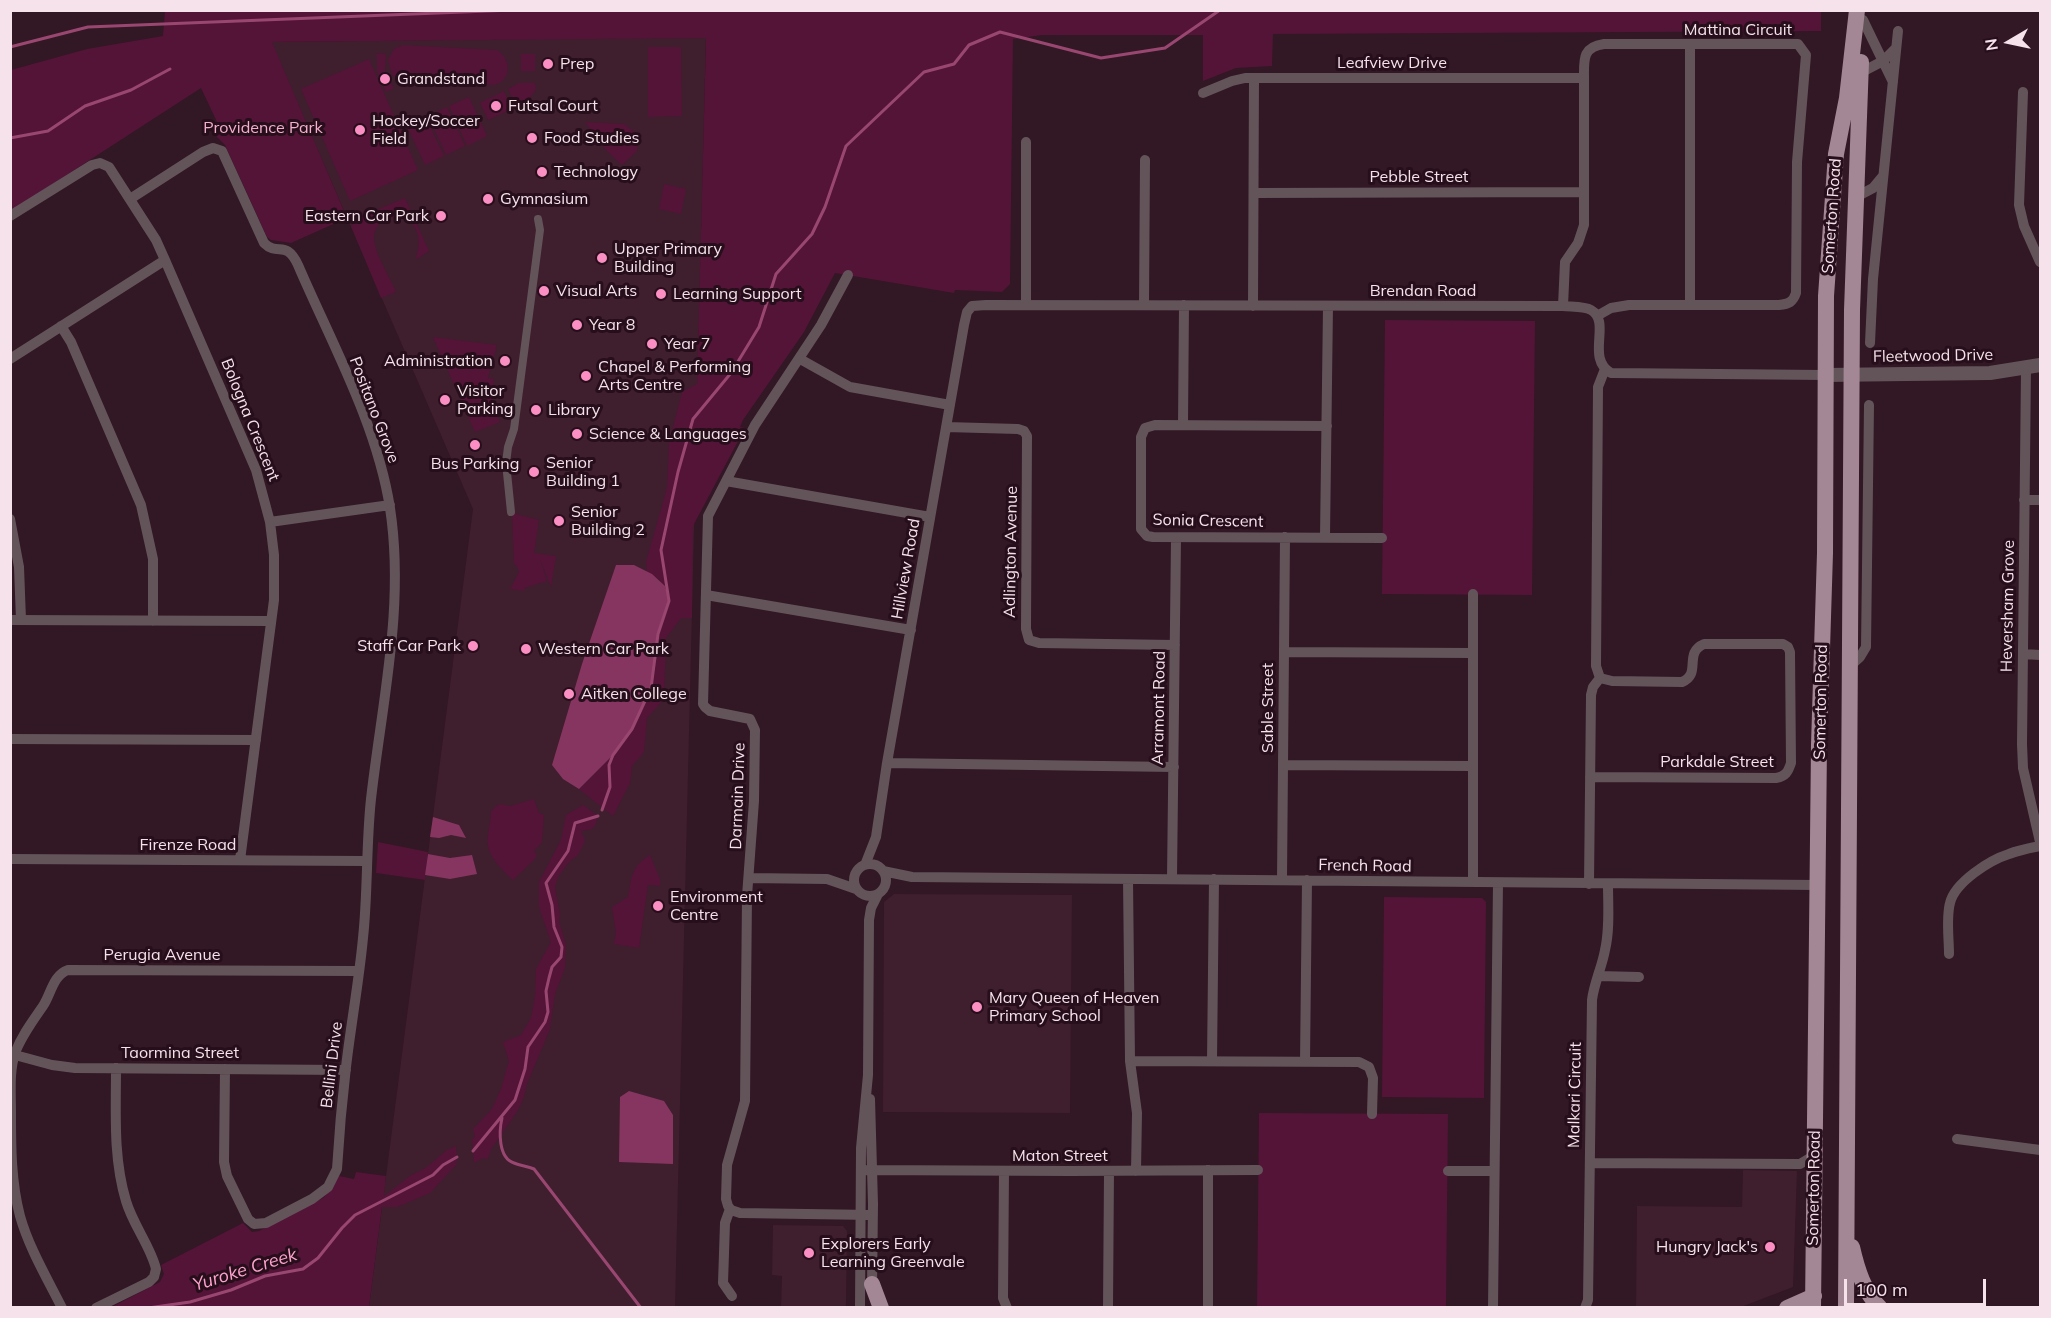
<!DOCTYPE html>
<style>
body{margin:0}
#map{position:relative;width:2051px;height:1318px;overflow:hidden;background:#321724;font-family:Mulish,sans-serif}
canvas{display:block}
.frame{position:absolute;inset:0;border:12px solid #f5e2ea;pointer-events:none}
.north{position:absolute;left:1979px;top:12px;width:60px;height:60px;-webkit-text-stroke:4px #270e1b;paint-order:stroke;rotate:261deg;font-size:16px;font-weight:700;line-height:24px;text-align:center;color:#f5e2ea}
.north::after{content:'';display:block;margin:auto;width:21px;height:27px;background:#f5e2ea;clip-path:polygon(50% 0,100% 100%,50% 72%,0 100%)}
.scale{position:absolute;left:1844px;top:1279px;width:142px;height:27px;box-sizing:border-box;border:3px solid #f5e2ea;border-top:0;padding-left:8px;font-size:18px;line-height:21px;white-space:nowrap;color:#f5e2ea;-webkit-text-stroke:4px #270e1b;paint-order:stroke}
</style>
<div id="map">
<canvas width="2051" height="1318"></canvas>
<div class="frame"></div>
<div class="north">N</div>
<div class="scale">100 m</div>
</div>
<script>
const c = document.querySelector('canvas').getContext('2d');
c.lineJoin = 'round';
function fillPath(path, color) {
  c.fillStyle = color;
  c.fill(path, 'evenodd');
}
function trace(path, color, width, dash) {
  c.strokeStyle = color;
  c.lineWidth = width;
  c.lineCap = dash ? 'butt' : 'round';
  c.setLineDash(dash || []);
  c.stroke(path);
}
function drawText(font, color, halo, rows, align = 'center') {
  c.font = font + ' Mulish,sans-serif';
  c.lineWidth = 6;
  c.setLineDash([]);
  c.textBaseline = 'middle';
  c.strokeStyle = halo;
  c.fillStyle = color;
  for (const [text, x, y, turn = 0] of rows) {
    c.save();
    c.translate(x, y);
    c.rotate((+turn || 0) * Math.PI / 180);
    c.textAlign = isNaN(turn) ? turn : align;
    if (halo) c.strokeText(text, 0, 0);
    c.fillText(text, 0, 0);
    c.restore();
  }
}
fillPath(new Path2D(`
 M 706,37 L 675,1307 L 369,1307 L 473,509 L 271,42 Z
 M 894,894 L 1072,895 L 1070,1113 L 883,1112 L 884,902 Z
 M 1743,1170 L 1797,1171 L 1793,1287 L 1741,1307 L 1636,1307 L 1637,1206 L 1742,1207 Z
 M 773,1225 L 843,1226 L 847,1231 L 846,1305 L 844,1307 L 781,1307 L 782,1276 L 772,1275 Z`), '#3f1e2e');
fillPath(new Path2D(`
 M 165,11 L 1821,11 L 1821,31 L 1273,34 L 1272,66 L 1236,68 L 1203,81 L 1203,35 L 1042,35 L 1013,39 L 1010,284 L 1002,292 L 955,290 L 954,293 L 835,273 L 804,332 L 743,420 L 740,427 L 745,428 L 693,526 L 692,618 L 681,618 L 666,638 L 664,699 L 647,718 L 644,752 L 632,766 L 630,783 L 613,816 L 579,789 L 613,755 L 651,688 L 658,634 L 669,601 L 659,579 L 647,573 L 646,562 L 667,488 L 669,443 L 682,392 L 697,384 L 706,38 L 272,42 L 347,218 L 291,243 L 271,240 L 267,237 L 225,145 L 217,137 L 212,128 L 218,124 L 201,88 L 11,211 L 11,70 L 87,49 L 163,36 Z
 M 403,45 L 497,50 C 512,59 512,82 493,85 L 402,80 L 392,75 L 388,60 L 394,49 Z
 M 648,47 L 681,47 L 682,116 L 648,117 Z
 M 377,53 L 386,54 L 385,72 L 394,88 L 386,92 L 377,72 Z
 M 521,54 L 535,54 L 535,71 L 521,71 Z
 M 369,59 L 418,170 L 350,201 L 301,89 Z
 M 519,83 L 535,83 L 536,90 L 518,111 L 508,89 Z
 M 504,91 L 512,109 L 488,120 L 480,103 Z
 M 469,97 L 487,136 L 467,146 L 449,106 Z
 M 447,107 L 465,146 L 446,155 L 428,116 Z
 M 426,117 L 444,156 L 425,165 L 407,126 Z
 M 585,122 L 624,124 L 638,135 L 637,151 L 622,165 L 607,151 Z
 M 664,184 L 686,189 L 681,214 L 659,209 Z
 M 405,198 L 429,251 L 417,259 L 416,258 C 432,208 373,207 374,239 C 375,254 390,277 396,292 L 381,298 L 351,226 L 354,224 L 352,220 Z
 M 1385,320 L 1535,321 L 1532,595 L 1382,594 Z
 M 433,337 L 497,345 L 488,378 L 494,379 L 491,403 L 500,422 L 475,432 Z
 M 512,513 L 539,520 L 534,553 L 556,556 L 551,587 L 540,559 L 547,581 L 524,588 L 525,591 L 510,589 L 519,572 L 517,566 L 514,564 Z
 M 534,799 L 539,813 L 544,815 L 542,842 L 534,851 L 537,855 L 535,859 L 513,880 C 501,869 484,853 488,835 C 489,826 491,820 491,811 L 499,804 L 510,806 Z
 M 583,805 L 598,816 L 596,824 L 592,829 L 581,831 L 585,841 L 578,855 L 569,862 L 558,877 L 555,887 L 560,914 L 559,921 L 566,945 L 565,968 L 555,994 L 550,1029 L 527,1084 L 524,1097 L 517,1112 L 491,1149 L 488,1159 L 483,1158 L 474,1163 L 472,1140 L 475,1136 L 473,1129 L 492,1109 L 501,1089 L 509,1061 L 503,1042 L 521,1035 L 531,1018 L 535,997 L 536,969 L 551,942 L 539,907 L 539,882 L 561,840 L 566,815 Z
 M 378,842 L 428,852 L 425,880 L 376,873 Z
 M 650,855 L 660,879 L 660,886 L 648,885 L 639,948 L 614,944 L 616,933 L 612,907 L 628,897 C 632,876 631,867 650,855 Z
 M 1384,897 L 1482,898 L 1486,902 L 1484,1098 L 1382,1097 Z
 M 1259,1113 L 1448,1114 L 1446,1307 L 1257,1308 Z
 M 456,1146 L 457,1164 L 430,1193 L 397,1207 L 382,1207 L 369,1307 L 110,1308 L 160,1282 L 164,1274 L 161,1265 L 243,1223 L 252,1232 L 259,1231 L 323,1198 L 333,1188 L 339,1176 L 354,1179 L 356,1172 L 386,1176 L 384,1196 L 410,1176 L 427,1167 L 447,1150 Z`), '#531437');
fillPath(new Path2D(`
 M 616,565 L 634,565 L 652,574 L 665,586 L 669,601 L 658,634 L 651,688 L 632,729 L 613,755 L 579,789 L 563,779 L 552,765 L 582,664 Z
 M 433,817 L 459,825 L 466,838 L 451,835 L 439,838 L 430,837 Z
 M 428,854 L 450,858 L 472,855 L 477,874 L 450,879 L 425,875 Z
 M 629,1091 L 664,1101 L 673,1115 L 673,1164 L 619,1162 L 620,1097 Z`), '#85355f');
trace(new Path2D(`
 M 10,47 L 88,27 L 513,10
 M 10,138 L 48,131 L 85,106 L 131,90 L 170,69
 M 602,810 L 610,787 L 609,765 L 613,755 L 632,729 L 651,688 L 658,634 L 669,601 L 661,550 L 678,472 L 693,419 L 731,373 L 759,327 L 776,274 L 812,234 L 825,207 L 846,146 L 924,72 L 954,64 L 969,45 L 1000,32 L 1101,58 L 1165,48 L 1220,10
 M 502,1118 C 499,1131 498,1158 514,1163 C 521,1166 527,1166 534,1169 L 641,1308
 M 473,1151 L 515,1100 L 525,1069 L 528,1047 L 545,1022 L 548,1012 L 546,991 L 549,978 L 552,967 L 561,957 L 562,947 L 554,927 L 552,905 L 546,883 L 568,851 L 575,823 L 598,816
 M 148,1308 L 190,1302 L 231,1290 L 265,1276 L 303,1269 L 318,1258 L 342,1228 L 355,1215 L 433,1175 L 443,1165 L 457,1157`), '#994771', 3);
trace(new Path2D(`
 M 511,512 L 506,463 L 508,447 L 514,429 L 540,230 L 538,219`), '#63545a', 8);
trace(new Path2D(`
 M 1863,20 L 1893,82
 M 1690,45 L 1690,305
 M 1858,76 L 1860,73 L 1883,61 L 1896,48
 M 2023,92 L 2019,205 L 2024,226 L 2040,262
 M 1203,93 L 1232,81 L 1245,78 L 1584,78
 M 1254,193 L 1584,192
 M 1856,197 L 1873,188 L 1883,176
 M 130,199 L 203,152 L 213,148 L 222,151 L 264,243 C 278,257 286,239 298,265 C 331,342 377,424 390,508 C 405,606 382,702 371,799 C 366,845 368,892 363,938 C 359,981 351,1024 346,1067 C 342,1101 339,1135 337,1169 L 328,1187 L 312,1199 L 266,1223 L 254,1224 L 248,1219 L 227,1176 L 224,1162 L 225,1069
 M 10,216 L 92,165 L 100,163 L 109,167 L 156,240 L 165,260 L 256,470 L 270,522 L 274,555 L 274,600 L 240,860
 M 848,275 L 821,325 L 755,425 L 708,516 L 703,704 L 705,707 L 710,711 L 750,719 L 755,730 L 754,801 L 747,896 L 745,1101 L 727,1165 L 726,1199 L 728,1206 L 731,1210 L 740,1213 L 873,1215
 M 1026,305 L 1026,142
 M 1144,305 L 1145,160
 M 1253,306 L 1254,78
 M 1563,306 L 1565,262 L 1578,243 L 1584,225 L 1584,78 C 1584,60 1582,47 1604,44 L 1798,44 L 1806,55 L 1797,162 L 1796,293 C 1793,302 1789,304 1779,305 L 1629,305 L 1611,308 L 1597,316
 M 61,326 L 71,342 L 141,505 L 153,559 L 153,621
 M 1870,343 L 1873,279 L 1898,31
 M 10,359 L 165,260
 M 800,359 L 850,387 L 950,405
 M 2026,369 L 2022,744 L 2023,768 L 2040,842
 M 1183,425 L 1184,305
 M 1327,426 L 1155,425 L 1145,428 L 1141,437 L 1141,529 L 1147,536 L 1153,537 L 1382,538
 M 946,427 L 1018,429 L 1024,431 L 1027,436 L 1026,629 L 1029,640 L 1039,643 L 1175,645
 M 726,481 L 930,517
 M 2024,500 L 2040,500
 M 10,519 L 19,567 L 21,620
 M 270,522 L 390,505
 M 1325,537 L 1328,306
 M 706,595 L 911,630
 M 10,620 L 271,621
 M 1284,652 L 1472,653
 M 2023,654 L 2040,655
 M 1850,666 L 1860,657 L 1866,647 L 1869,405
 M 1600,678 L 1596,666 L 1598,387 L 1605,369
 M 10,739 L 256,740
 M 887,763 L 1174,767
 M 1283,765 L 1472,766
 M 1590,777 L 1776,778 C 1786,776 1788,772 1791,763 L 1790,652 L 1788,647 L 1783,644 L 1704,644 C 1683,653 1702,674 1682,682 L 1612,681 L 1600,678
 M 10,859 L 366,861
 M854 880a16 16 0 1 1 32 0a16 16 0 1 1-32 0Z
 M 865,865 L 876,837 L 887,763 L 964,325 L 967,312 L 972,306 L 986,305 L 1563,306 C 1571,307 1584,306 1591,310 C 1612,322 1585,358 1611,373 L 1825,375
 M 883,871 L 912,877 L 1818,885
 M 749,878 L 827,879 L 856,889
 M 1172,878 L 1176,538
 M 1128,879 L 1130,1061 L 1137,1113 L 1136,1171
 M 1282,880 L 1285,537
 M 1473,882 L 1473,594
 M 1589,884 L 1591,695 L 1593,687 L 1600,678
 M 1949,954 C 1949,938 1946,918 1950,903 C 1955,882 1990,860 2009,854 C 2019,850 2030,848 2040,846
 M 1598,976 L 1639,977
 M 15,1055 L 52,1065 L 75,1068 L 346,1070
 M 1130,1061 L 1359,1062 L 1369,1067 L 1373,1078 L 1372,1114
 M 1212,1061 L 1214,879
 M 1305,1062 L 1307,880
 M 870,1099 L 873,1204 L 872,1288
 M 1957,1139 L 2040,1150
 M 1590,1163 L 1800,1164 L 1815,1155
 M 861,1170 L 1070,1171 L 1258,1170
 M 1004,1171 L 1003,1298 L 1007,1308
 M 1448,1171 L 1494,1171
 M 730,1209 L 725,1223 L 723,1283 L 732,1296
 M 62,1308 C 47,1278 29,1248 20,1216 C 11,1182 11,1147 11,1112 C 11,1092 9,1072 15,1053 C 22,1035 32,1022 43,1006 C 51,994 53,975 68,970 L 359,971
 M 96,1308 L 149,1282 L 154,1277 L 156,1269 C 151,1247 133,1225 126,1201 C 113,1158 116,1113 116,1068
 M 860,1308 L 861,1148 L 868,1075 L 869,920 L 871,908 L 878,894
 M 1108,1308 L 1109,1171
 M 1208,1308 L 1208,1170
 M 1493,1308 L 1498,883
 M 1585,1308 L 1588,1300 L 1592,1000 C 1594,983 1602,967 1605,950 C 1610,929 1608,906 1608,884`), '#63545a', 10);
trace(new Path2D(`
 M 1825,375 L 1990,373 L 2040,365`), '#63545a', 14);
trace(new Path2D(`
 M 1852,1247 C 1857,1269 1864,1292 1880,1308
 M 872,1284 L 881,1308
 M 1787,1308 L 1814,1296
 M 1813,1308 L 1819,745 L 1825,553 L 1826,296 L 1836,154 L 1847,98 L 1857,10
 M 1846,1308 L 1852,310 L 1861,62`), '#a48794', 16);
for (const [x, y, r, color] of [
 [548,64,6,"#fb8fc3"],
 [385,79,6,"#fb8fc3"],
 [496,106,6,"#fb8fc3"],
 [360,130,6,"#fb8fc3"],
 [532,138,6,"#fb8fc3"],
 [542,172,6,"#fb8fc3"],
 [488,199,6,"#fb8fc3"],
 [441,216,6,"#fb8fc3"],
 [602,258,6,"#fb8fc3"],
 [544,291,6,"#fb8fc3"],
 [661,294,6,"#fb8fc3"],
 [577,325,6,"#fb8fc3"],
 [652,344,6,"#fb8fc3"],
 [505,361,6,"#fb8fc3"],
 [586,376,6,"#fb8fc3"],
 [445,400,6,"#fb8fc3"],
 [536,410,6,"#fb8fc3"],
 [577,434,6,"#fb8fc3"],
 [475,445,6,"#fb8fc3"],
 [534,472,6,"#fb8fc3"],
 [559,521,6,"#fb8fc3"],
 [473,646,6,"#fb8fc3"],
 [526,649,6,"#fb8fc3"],
 [569,694,6,"#fb8fc3"],
 [658,906,6,"#fb8fc3"],
 [977,1007,6,"#fb8fc3"],
 [1770,1247,6,"#fb8fc3"],
 [809,1253,6,"#fb8fc3"]
]) {
  const dot = new Path2D();
  dot.arc(x, y, r, 0, 2 * Math.PI);
  c.fillStyle = color;
  c.fill(dot);
  trace(dot, '#270e1b', 2);
}
drawText('16px', '#f5e2ea', '#270e1b', [
 ["Mattina Circuit",1738,30],
 ["Leafview Drive",1392,63],
 ["Pebble Street",1419,177],
 ["Somerton Road",1832,216,-86],
 ["Brendan Road",1423,291],
 ["Fleetwood Drive",1933,356,-1],
 ["Positano Grove",374,410,69],
 ["Bologna Crescent",250,420,68],
 ["Sonia Crescent",1208,521,1],
 ["Adlington Avenue",1011,552,-89],
 ["Hillview Road",906,569,-80],
 ["Heversham Grove",2008,606,-89],
 ["Somerton Road",1821,702,-89],
 ["Arramont Road",1159,708,-89],
 ["Sable Street",1268,708,-90],
 ["Parkdale Street",1717,762],
 ["Darmain Drive",738,796,-88],
 ["Firenze Road",188,845],
 ["French Road",1365,866,1],
 ["Perugia Avenue",162,955],
 ["Taormina Street",180,1053],
 ["Bellini Drive",332,1065,-83],
 ["Malkari Circuit",1575,1095,-89],
 ["Maton Street",1060,1156],
 ["Somerton Road",1814,1188,-89]
]);
drawText('16px', '#f5e2ea', '#270e1b', [
 ["Prep",560,64],
 ["Grandstand",397,79],
 ["Futsal Court",508,106],
 ["Hockey/Soccer",372,121],
 ["Field",372,139],
 ["Food Studies",544,138],
 ["Technology",554,172],
 ["Gymnasium",500,199],
 ["Eastern Car Park",429,216,"right"],
 ["Upper Primary",614,249],
 ["Building",614,267],
 ["Visual Arts",556,291],
 ["Learning Support",673,294],
 ["Year 8",589,325],
 ["Year 7",664,344],
 ["Administration",493,361,"right"],
 ["Chapel & Performing",598,367],
 ["Arts Centre",598,385],
 ["Visitor",457,391],
 ["Parking",457,409],
 ["Library",548,410],
 ["Science & Languages",589,434],
 ["Senior",546,463],
 ["Building 1",546,481],
 ["Bus Parking",475,464,"center"],
 ["Senior",571,512],
 ["Building 2",571,530],
 ["Staff Car Park",461,646,"right"],
 ["Western Car Park",538,649],
 ["Aitken College",581,694],
 ["Environment",670,897],
 ["Centre",670,915],
 ["Mary Queen of Heaven",989,998],
 ["Primary School",989,1016],
 ["Explorers Early",821,1244],
 ["Learning Greenvale",821,1262],
 ["Hungry Jack's",1758,1247,"right"]
], 'left');
drawText('16px', '#f5afcf', '#270e1b', [
 ["Providence Park",263,128]
]);
drawText('italic 18px', '#fda2cc', '#270e1b', [
 ["Yuroke Creek",245,1270,-17]
]);
</script>
